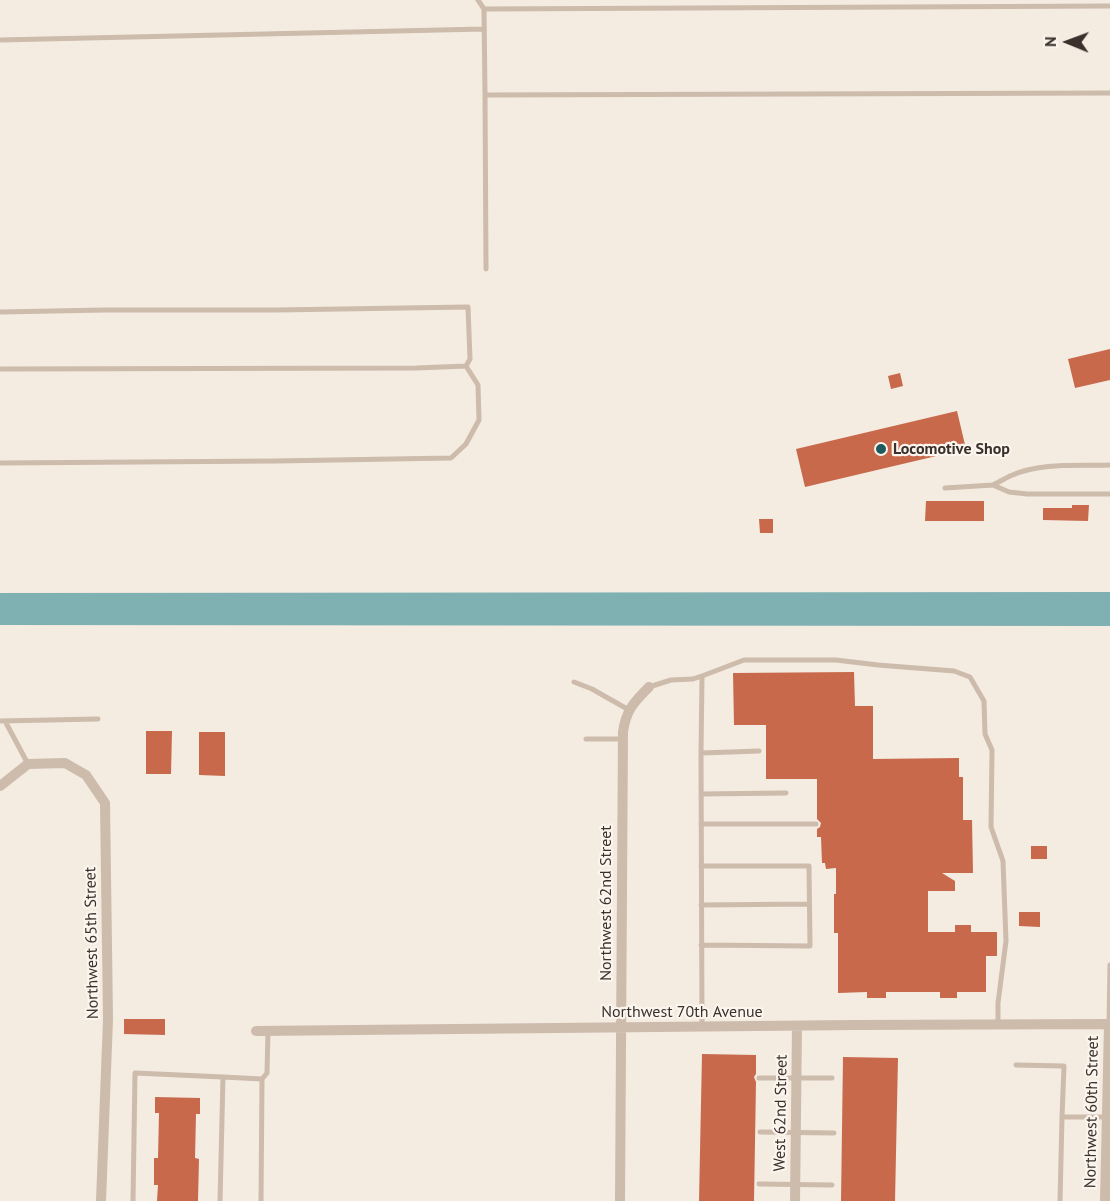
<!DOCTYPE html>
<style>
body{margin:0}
#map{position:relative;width:1110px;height:1201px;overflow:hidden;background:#f4ebe1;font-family:"PT Sans",sans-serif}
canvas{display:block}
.north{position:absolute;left:1038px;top:12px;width:60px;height:60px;-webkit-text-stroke:4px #fbf5ee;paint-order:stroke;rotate:271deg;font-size:16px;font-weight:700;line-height:24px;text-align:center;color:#3b302b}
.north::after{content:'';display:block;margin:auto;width:21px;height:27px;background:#3b302b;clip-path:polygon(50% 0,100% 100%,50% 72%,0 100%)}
</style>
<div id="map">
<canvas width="1110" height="1201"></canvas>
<div class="north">N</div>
</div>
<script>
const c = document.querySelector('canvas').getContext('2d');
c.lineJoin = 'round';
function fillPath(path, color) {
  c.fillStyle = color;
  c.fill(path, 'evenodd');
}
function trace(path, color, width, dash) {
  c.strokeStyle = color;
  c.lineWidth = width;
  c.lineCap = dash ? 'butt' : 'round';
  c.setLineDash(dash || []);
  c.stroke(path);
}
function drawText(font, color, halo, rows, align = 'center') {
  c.font = font + ' "PT Sans",sans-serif';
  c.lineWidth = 4.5;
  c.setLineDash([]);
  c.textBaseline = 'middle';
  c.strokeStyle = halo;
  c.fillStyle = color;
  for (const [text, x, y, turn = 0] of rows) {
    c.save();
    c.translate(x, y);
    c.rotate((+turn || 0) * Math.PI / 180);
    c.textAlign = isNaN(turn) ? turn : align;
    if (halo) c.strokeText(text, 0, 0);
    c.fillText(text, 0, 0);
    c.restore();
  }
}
fillPath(new Path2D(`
 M 1110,592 L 1110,626 L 0,625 L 0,593 Z`), '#7fb0b2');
fillPath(new Path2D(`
 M 1110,349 L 1110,380 L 1075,388 L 1068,359 Z
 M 900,373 L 903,386 L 891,389 L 888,376 Z
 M 957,411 L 966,449 L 805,487 L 796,449 Z
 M 926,501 L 984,501 L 984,521 L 925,521 Z
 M 1072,505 L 1089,505 L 1088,521 L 1043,520 L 1043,508 L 1072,508 Z
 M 759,519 L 773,519 L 773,533 L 760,533 Z
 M 854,672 L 855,706 L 873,706 L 873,759 L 959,758 L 959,777 L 963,777 L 963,820 L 972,820 L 973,873 L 942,873 L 955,881 L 955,891 L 928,891 L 928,932 L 955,932 L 955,925 L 971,925 L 971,932 L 997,932 L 997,956 L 986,956 L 986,992 L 957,992 L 957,998 L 940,998 L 940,992 L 886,992 L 886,998 L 867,998 L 867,992 L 838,993 L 838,933 L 834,933 L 834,894 L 836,894 L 836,868 L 826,869 L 825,863 L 822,863 L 821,837 L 817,837 L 817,829 L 820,827 L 821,823 L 817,819 L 817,779 L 766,779 L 766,725 L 734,725 L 733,673 Z
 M 146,731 L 172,731 L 171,774 L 146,774 Z
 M 199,732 L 225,732 L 225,776 L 199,775 Z
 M 1031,846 L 1047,846 L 1047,859 L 1031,859 Z
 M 1019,912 L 1040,912 L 1040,927 L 1019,926 Z
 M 124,1019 L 165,1019 L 165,1035 L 124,1034 Z
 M 702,1054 L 756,1055 L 756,1074 L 754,1077 L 756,1082 L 754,1201 L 699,1201 Z
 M 843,1057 L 898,1058 L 895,1201 L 841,1201 Z
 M 155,1097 L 200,1098 L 200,1114 L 196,1114 L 195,1158 L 199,1159 L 198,1201 L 157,1201 L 158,1185 L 154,1185 L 154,1158 L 158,1158 L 159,1113 L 155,1113 Z`), '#c8694b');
trace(new Path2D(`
 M 478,0 L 484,9 L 485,95 L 486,269
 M 484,9 L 1110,6
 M 0,40 L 484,29
 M 485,95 L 1110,93
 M 0,312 L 105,310 L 277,310 L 468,307 L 470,359 L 466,366
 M 0,369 L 417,368 L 466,366 L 478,385 L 479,420 L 466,444 L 451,458 L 275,461 L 0,463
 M 993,485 C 999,482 1004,479 1010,476 C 1040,462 1078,466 1110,465
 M 945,488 L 993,485 L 1009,492 L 1027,494 L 1110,494
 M 574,682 L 592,689 L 629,710
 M 649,687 L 671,680 L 693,679 L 702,676 L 744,660 L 836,660 L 878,665 L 954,671 L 970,677 L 984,701 L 985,734 L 992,750 L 991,827 L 1003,861 L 1006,941 L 998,1003 L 998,1024
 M 0,721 L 98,719
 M 5,721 L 28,764
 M 586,739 L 622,739
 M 701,753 L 702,676
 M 701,794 L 786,793
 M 701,824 L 816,824
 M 701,905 L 809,904
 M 701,945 L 810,946 L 809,866 L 701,866
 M 1109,1024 L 1110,965
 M 702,1027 L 701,753 L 759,751
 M 1016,1065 L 1064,1066 L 1062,1117 L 1106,1117
 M 223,1077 L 262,1079 L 261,1201
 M 759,1078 L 832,1078
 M 262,1079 L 267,1073 L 268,1031
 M 760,1132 L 834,1133
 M 759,1184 L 832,1185
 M 133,1201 L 135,1073 L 223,1077 L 220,1201
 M 1060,1201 L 1062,1117`), '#cdbbac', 5);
trace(new Path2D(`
 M 0,786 L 28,764 L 65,763 L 86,775 L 105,803 L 108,1019 L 101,1201
 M 256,1031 L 855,1025 L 1109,1024 L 1105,1201
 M 620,1201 L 623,732 C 626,710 634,702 649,687
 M 795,1201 L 797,1026`), '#cdbbac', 10);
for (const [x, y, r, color] of [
 [881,449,6,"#1f5a5e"]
]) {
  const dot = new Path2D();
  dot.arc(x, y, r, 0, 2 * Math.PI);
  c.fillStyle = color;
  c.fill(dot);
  trace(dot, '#fbf5ee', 2);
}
drawText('bold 16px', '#3b302b', '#fbf5ee', [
 ["Locomotive Shop",893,449]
], 'left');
drawText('16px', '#3b302b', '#fbf5ee', [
 ["Northwest 62nd Street",606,903,-90],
 ["Northwest 65th Street",92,943,-91],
 ["Northwest 70th Avenue",682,1012],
 ["Northwest 60th Street",1092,1112,-89],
 ["West 62nd Street",781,1113,-89]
]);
</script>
